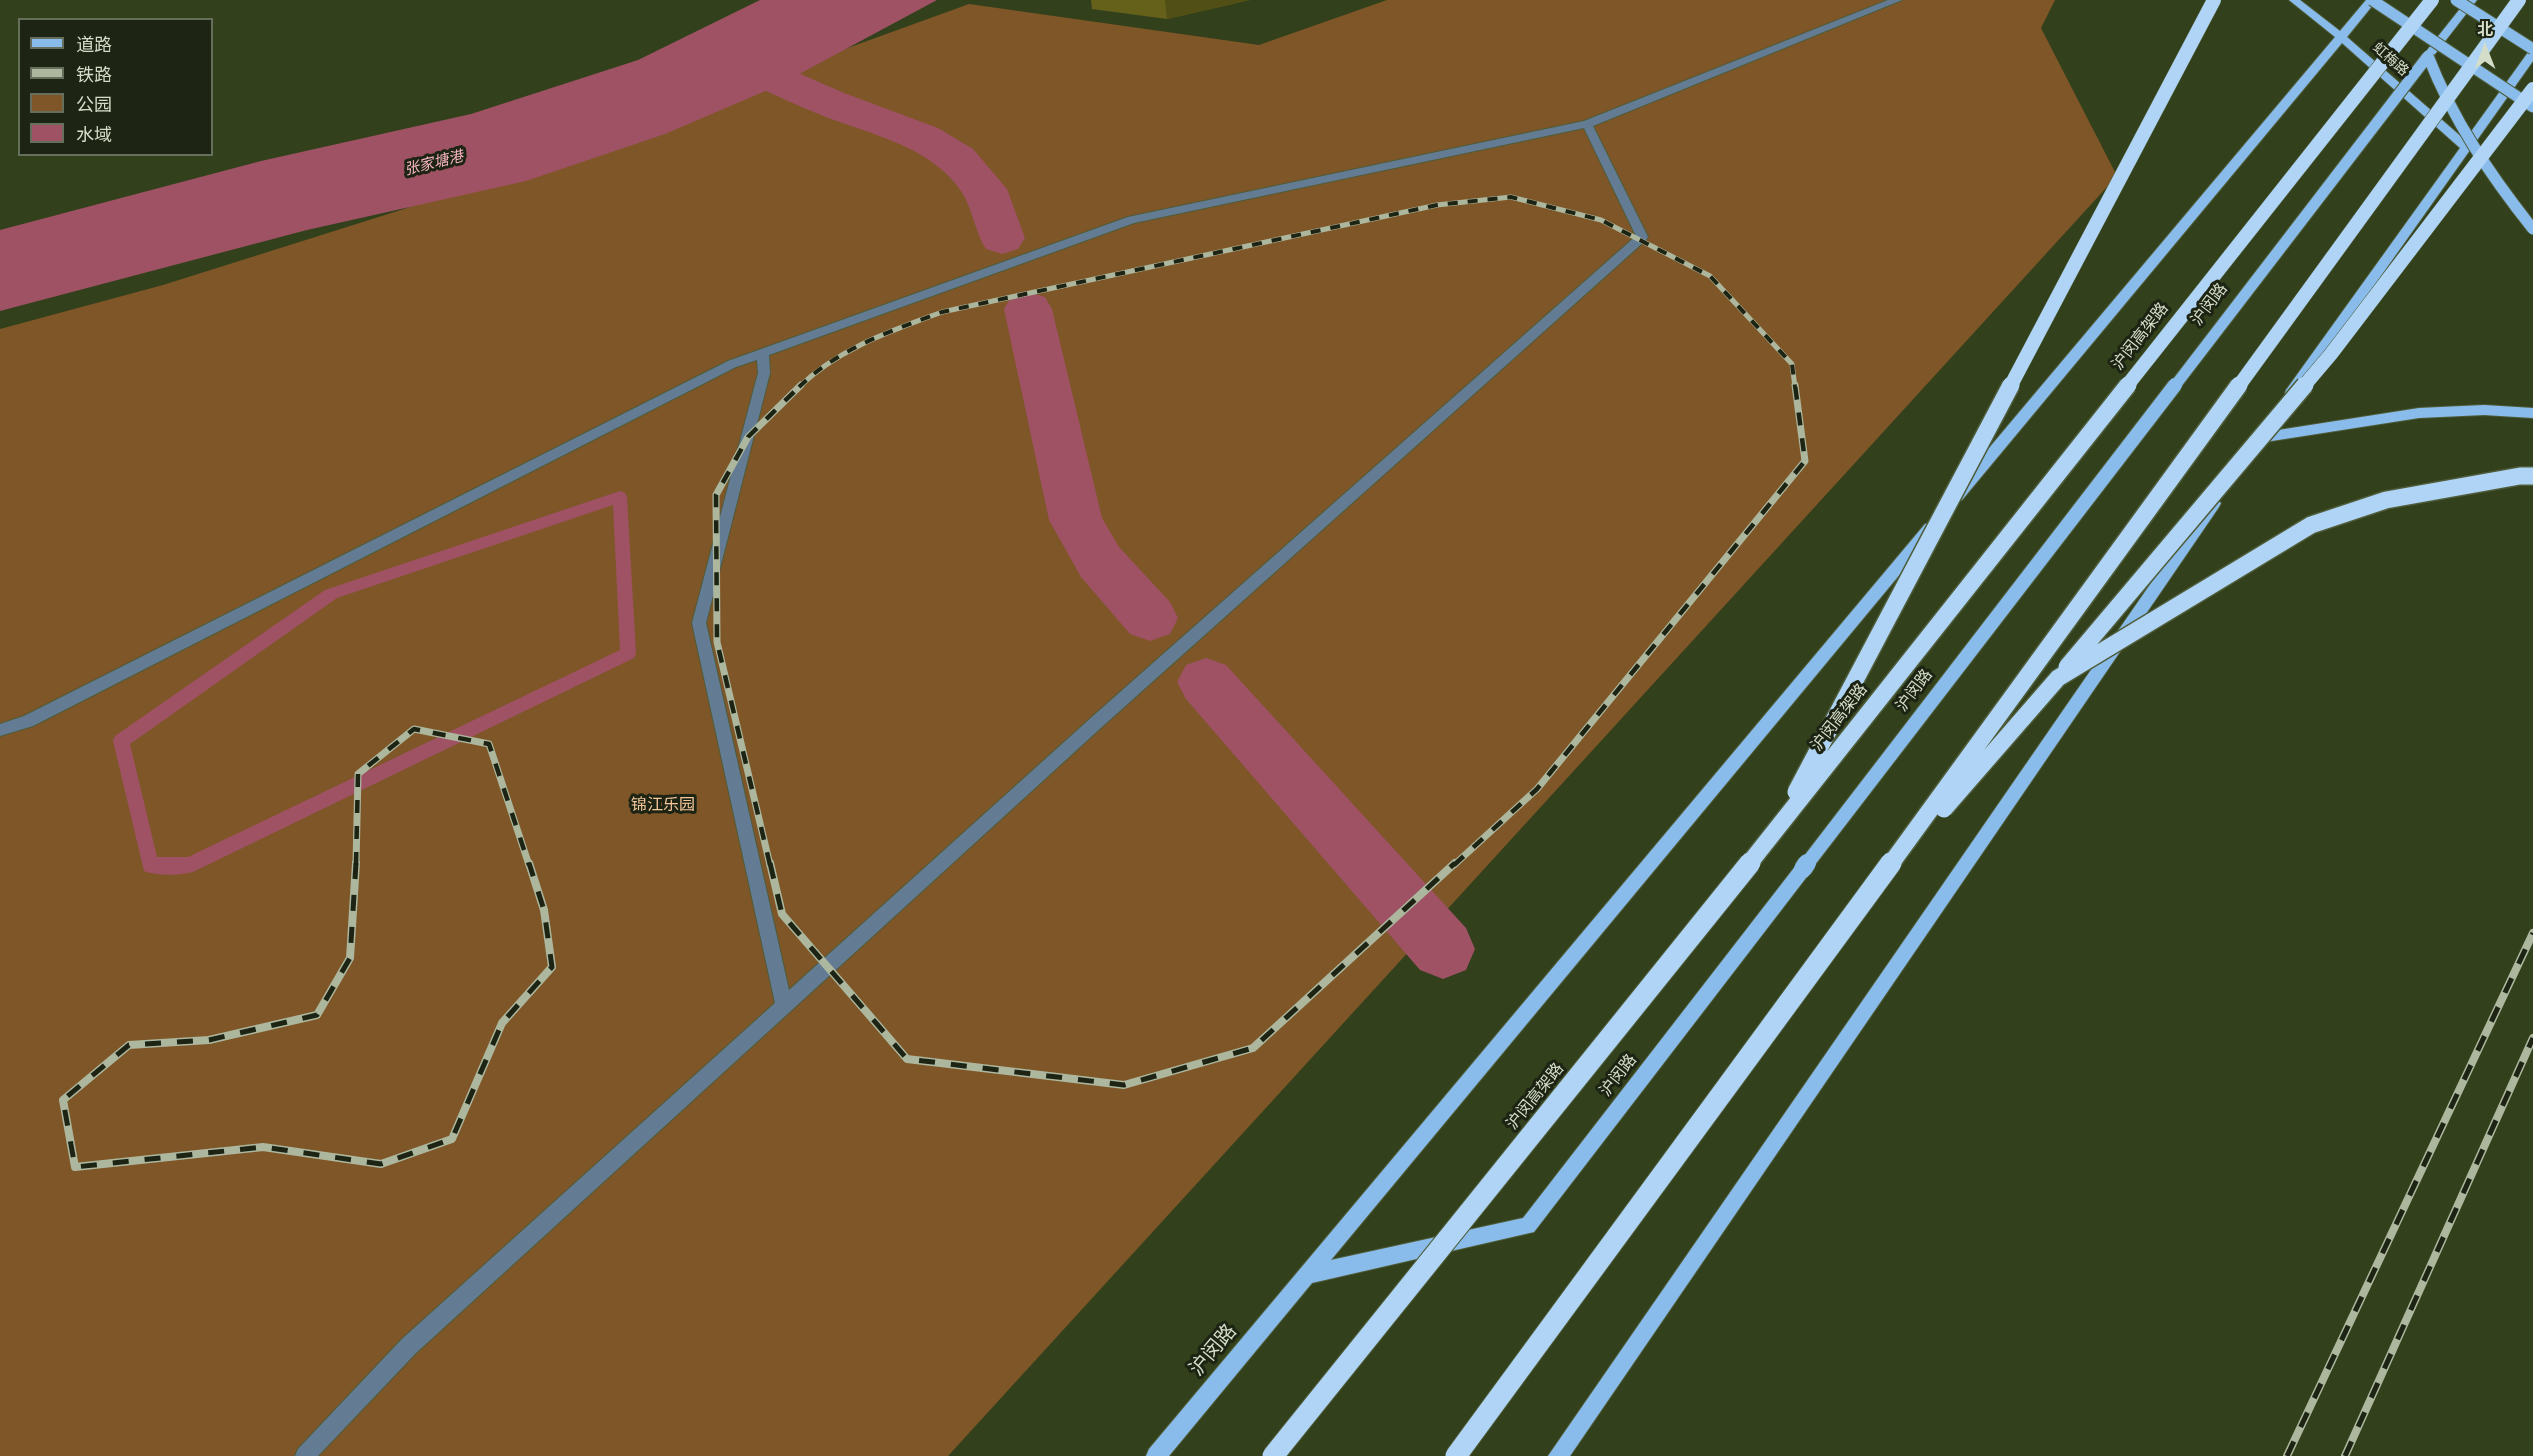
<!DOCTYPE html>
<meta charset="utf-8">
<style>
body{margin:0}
#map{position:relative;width:2533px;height:1456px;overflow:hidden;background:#32401b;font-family:"Nunito Sans","Noto Sans SC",sans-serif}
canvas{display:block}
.legend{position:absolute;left:18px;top:18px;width:195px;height:138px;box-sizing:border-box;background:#1d2414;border:2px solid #666e5c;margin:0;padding:8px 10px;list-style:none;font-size:18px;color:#d4ddc8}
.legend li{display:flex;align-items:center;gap:12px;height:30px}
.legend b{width:30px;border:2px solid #666e5c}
.north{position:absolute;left:2455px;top:18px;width:60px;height:60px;-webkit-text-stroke:4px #1d2414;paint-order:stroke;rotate:0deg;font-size:16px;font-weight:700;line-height:24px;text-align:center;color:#d4ddc8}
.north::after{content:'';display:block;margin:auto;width:21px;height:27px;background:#d4ddc8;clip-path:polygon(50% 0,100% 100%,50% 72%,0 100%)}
</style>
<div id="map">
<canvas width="2533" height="1456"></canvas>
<ul class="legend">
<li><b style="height:8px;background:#89bceb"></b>道路</li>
<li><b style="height:8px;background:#acb79e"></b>铁路</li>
<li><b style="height:16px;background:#7f5628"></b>公园</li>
<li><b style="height:16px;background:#9e5264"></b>水域</li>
</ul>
<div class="north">北</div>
</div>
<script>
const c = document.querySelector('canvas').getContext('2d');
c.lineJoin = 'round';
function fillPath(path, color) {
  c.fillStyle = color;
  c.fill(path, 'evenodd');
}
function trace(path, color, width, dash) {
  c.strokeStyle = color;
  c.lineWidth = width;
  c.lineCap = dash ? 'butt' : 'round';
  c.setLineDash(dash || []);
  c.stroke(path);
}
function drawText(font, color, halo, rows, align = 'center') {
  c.font = font + ' "Nunito Sans","Noto Sans SC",sans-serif';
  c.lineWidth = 6;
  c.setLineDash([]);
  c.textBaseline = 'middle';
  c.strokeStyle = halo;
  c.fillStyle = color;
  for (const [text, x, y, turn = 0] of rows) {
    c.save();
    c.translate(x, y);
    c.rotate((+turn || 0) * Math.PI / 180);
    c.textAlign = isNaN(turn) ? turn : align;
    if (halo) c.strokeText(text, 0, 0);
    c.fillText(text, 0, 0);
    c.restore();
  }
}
fillPath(new Path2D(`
 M 1387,0 L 2055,0 L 2041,28 L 2117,176 L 948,1456 L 0,1456 L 0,329 L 163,285 L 404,209 L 969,4 L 1259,45 Z`), '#7f5628');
fillPath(new Path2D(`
 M 760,0 L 937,0 L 777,86 L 665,134 L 526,181 L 307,230 L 0,311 L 0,230 L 261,161 L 471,114 L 638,60 Z`), '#9e5264');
fillPath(new Path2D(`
 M 620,491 L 625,493 L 627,497 L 636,653 L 634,658 L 195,871 C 182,876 157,876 144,871 L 113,741 L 115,736 L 325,590 ZM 613,505 L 620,650 L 188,857 L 157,857 L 130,744 L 337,598 Z`), '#9e5264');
fillPath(new Path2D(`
 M 742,51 L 757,55 L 844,93 L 938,128 L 973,149 L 1007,189 L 1025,238 L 1018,249 L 1002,254 L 986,249 C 975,232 973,211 963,194 C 933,145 864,133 816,113 C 786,101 757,86 727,73 L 721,64 L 727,55 Z
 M 1028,292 L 1045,297 L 1052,309 L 1102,518 L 1119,547 L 1170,602 L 1178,618 L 1170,634 L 1150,641 L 1130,634 L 1081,577 L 1049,520 L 1004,309 L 1011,297 Z
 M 1206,658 L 1226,665 L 1466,928 L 1475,949 L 1466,970 L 1443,979 L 1420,970 L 1186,699 L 1177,682 L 1186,665 Z`), '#9e5264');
const minor = new Path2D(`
 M 1888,0 L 1902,0 L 1593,126 L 1648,237 L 1646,240 L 1103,726 L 416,1353 L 318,1456 L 295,1456 L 298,1449 L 402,1339 L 775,1003 L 692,623 L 758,373 L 757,360 L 736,367 L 33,726 L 0,736 L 0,724 L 24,716 L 728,361 L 1128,217 L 1584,121 ZM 1584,128 L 1636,236 L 1093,716 L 789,990 L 706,623 L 770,373 L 769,355 L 1134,223 Z`);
const major = new Path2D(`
 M 2289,0 L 2300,0 L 2340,31 L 2366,0 L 2377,0 L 2347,37 L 2465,140 L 2529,51 L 2533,50 L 2533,61 L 2296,396 L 2286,396 L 2285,393 L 2286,390 L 2460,148 L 2342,43 L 1962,500 L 1952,500 L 1950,496 L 1952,492 L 2335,37 Z
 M 2467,0 L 2477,0 L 2432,58 L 2424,58 L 2424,54 Z
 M 2484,405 L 2533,408 L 2533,418 L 2484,415 L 2419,418 L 2259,443 L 2252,438 L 2259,433 L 2419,408 Z
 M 2214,498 L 2221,503 L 2219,507 L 1570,1456 L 1548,1456 L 2209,499 Z
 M 1930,523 L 1937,528 L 1935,532 L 1331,1260 L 1523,1218 L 1797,864 L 1803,862 L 1809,864 L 1811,869 L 1809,874 L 1534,1232 L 1312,1283 L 1169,1456 L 1146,1456 L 1149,1449 L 1925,524 Z`);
trace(minor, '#4f5c3a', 2);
trace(major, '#4f5c3a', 2);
fillPath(minor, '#637c93');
fillPath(major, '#89bceb');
const railFar2 = new Path2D(`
 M 799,387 C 839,348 891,331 942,312 L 1437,205 L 1511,197 L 1601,220 L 1710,276 L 1792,364 L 1795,387`);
const railFar1 = new Path2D(`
 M 356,865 L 358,774 L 414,729 L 489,744 L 529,865
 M 770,865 L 717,642 L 716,495 L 748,437 L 801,385
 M 1454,865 L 1537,789 L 1805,461 L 1795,385`);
const rail = new Path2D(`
 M 356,863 L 350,958 L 317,1015 L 209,1040 L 129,1045 L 63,1100 L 75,1167 L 263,1147 L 381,1164 L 452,1139 L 502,1023 L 552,967 L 544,910 L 529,863
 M 770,863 L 782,914 L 907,1059 L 1124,1085 L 1253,1048 L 1455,863
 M 2287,1456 L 2533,933
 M 2345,1456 L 2533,1038`);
trace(railFar2, '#acb79e', 5);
trace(railFar1, '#acb79e', 7);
trace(rail, '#acb79e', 8);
trace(railFar2, '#1d2414', 4, [10]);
trace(railFar1, '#1d2414', 4.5, [13]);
trace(rail, '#1d2414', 5, [16]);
const majorBridgeFar2 = new Path2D(`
 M 2372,0 L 2533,107
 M 2456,0 L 2533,49
 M 2428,56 C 2453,120 2490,175 2533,229
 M 2174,387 L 2428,56`);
const majorBridgeFar1 = new Path2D(`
 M 1806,865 L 2175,385`);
const majorBridge = new Path2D(`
 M 1803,869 L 1807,863`);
const highwayBridgeFar2 = new Path2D(`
 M 2010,387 L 2214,0
 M 2126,387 L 2432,0
 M 2238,387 L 2519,0
 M 2303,387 L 2331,354 L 2533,89`);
const highwayBridgeFar1 = new Path2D(`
 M 2067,667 L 2305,385
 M 1796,792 L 2011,385
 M 1944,809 L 2058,678 L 2311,525 L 2386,500 L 2520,476 L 2533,476
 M 1748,865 L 2128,385
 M 1890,865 L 2239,385`);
const highwayBridge = new Path2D(`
 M 1273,1456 L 1750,863
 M 1456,1456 L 1891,863`);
trace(majorBridgeFar2, '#4f5c3a', 13, []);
trace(majorBridgeFar1, '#4f5c3a', 16, []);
trace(majorBridge, '#4f5c3a', 20, []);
trace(highwayBridgeFar2, '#4f5c3a', 15, []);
trace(highwayBridgeFar1, '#4f5c3a', 20, []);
trace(highwayBridge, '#4f5c3a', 23, []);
trace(majorBridgeFar2, '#89bceb', 11);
trace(majorBridgeFar1, '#89bceb', 14);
trace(majorBridge, '#89bceb', 18);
trace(highwayBridgeFar2, '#afd4f5', 14);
trace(highwayBridgeFar1, '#afd4f5', 17);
trace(highwayBridge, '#afd4f5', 21);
fillPath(new Path2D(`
 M 1091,0 L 1250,0 L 1167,19 L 1092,9 Z`), '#65611b');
fillPath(new Path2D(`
 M 1165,0 L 1250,0 L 1167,19 Z`), '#524f16');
drawText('14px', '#d4ddc8', '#1d2414', [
 ["虹梅路",2390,60,41]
]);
drawText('italic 15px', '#f5b2bf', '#1d2414', [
 ["张家塘港",434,164,-14]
]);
drawText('16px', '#d4ddc8', '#1d2414', [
 ["沪闵路",2210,305,-53],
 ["沪闵高架路",2141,337,-52],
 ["沪闵路",1915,691,-53],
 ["沪闵高架路",1840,718,-52],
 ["沪闵路",1619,1076,-52],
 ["沪闵高架路",1536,1097,-51]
]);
drawText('16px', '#f5c89a', '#1d2414', [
 ["锦江乐园",663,806]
]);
drawText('20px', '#d4ddc8', '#1d2414', [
 ["沪闵路",1214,1351,-50]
]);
</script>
